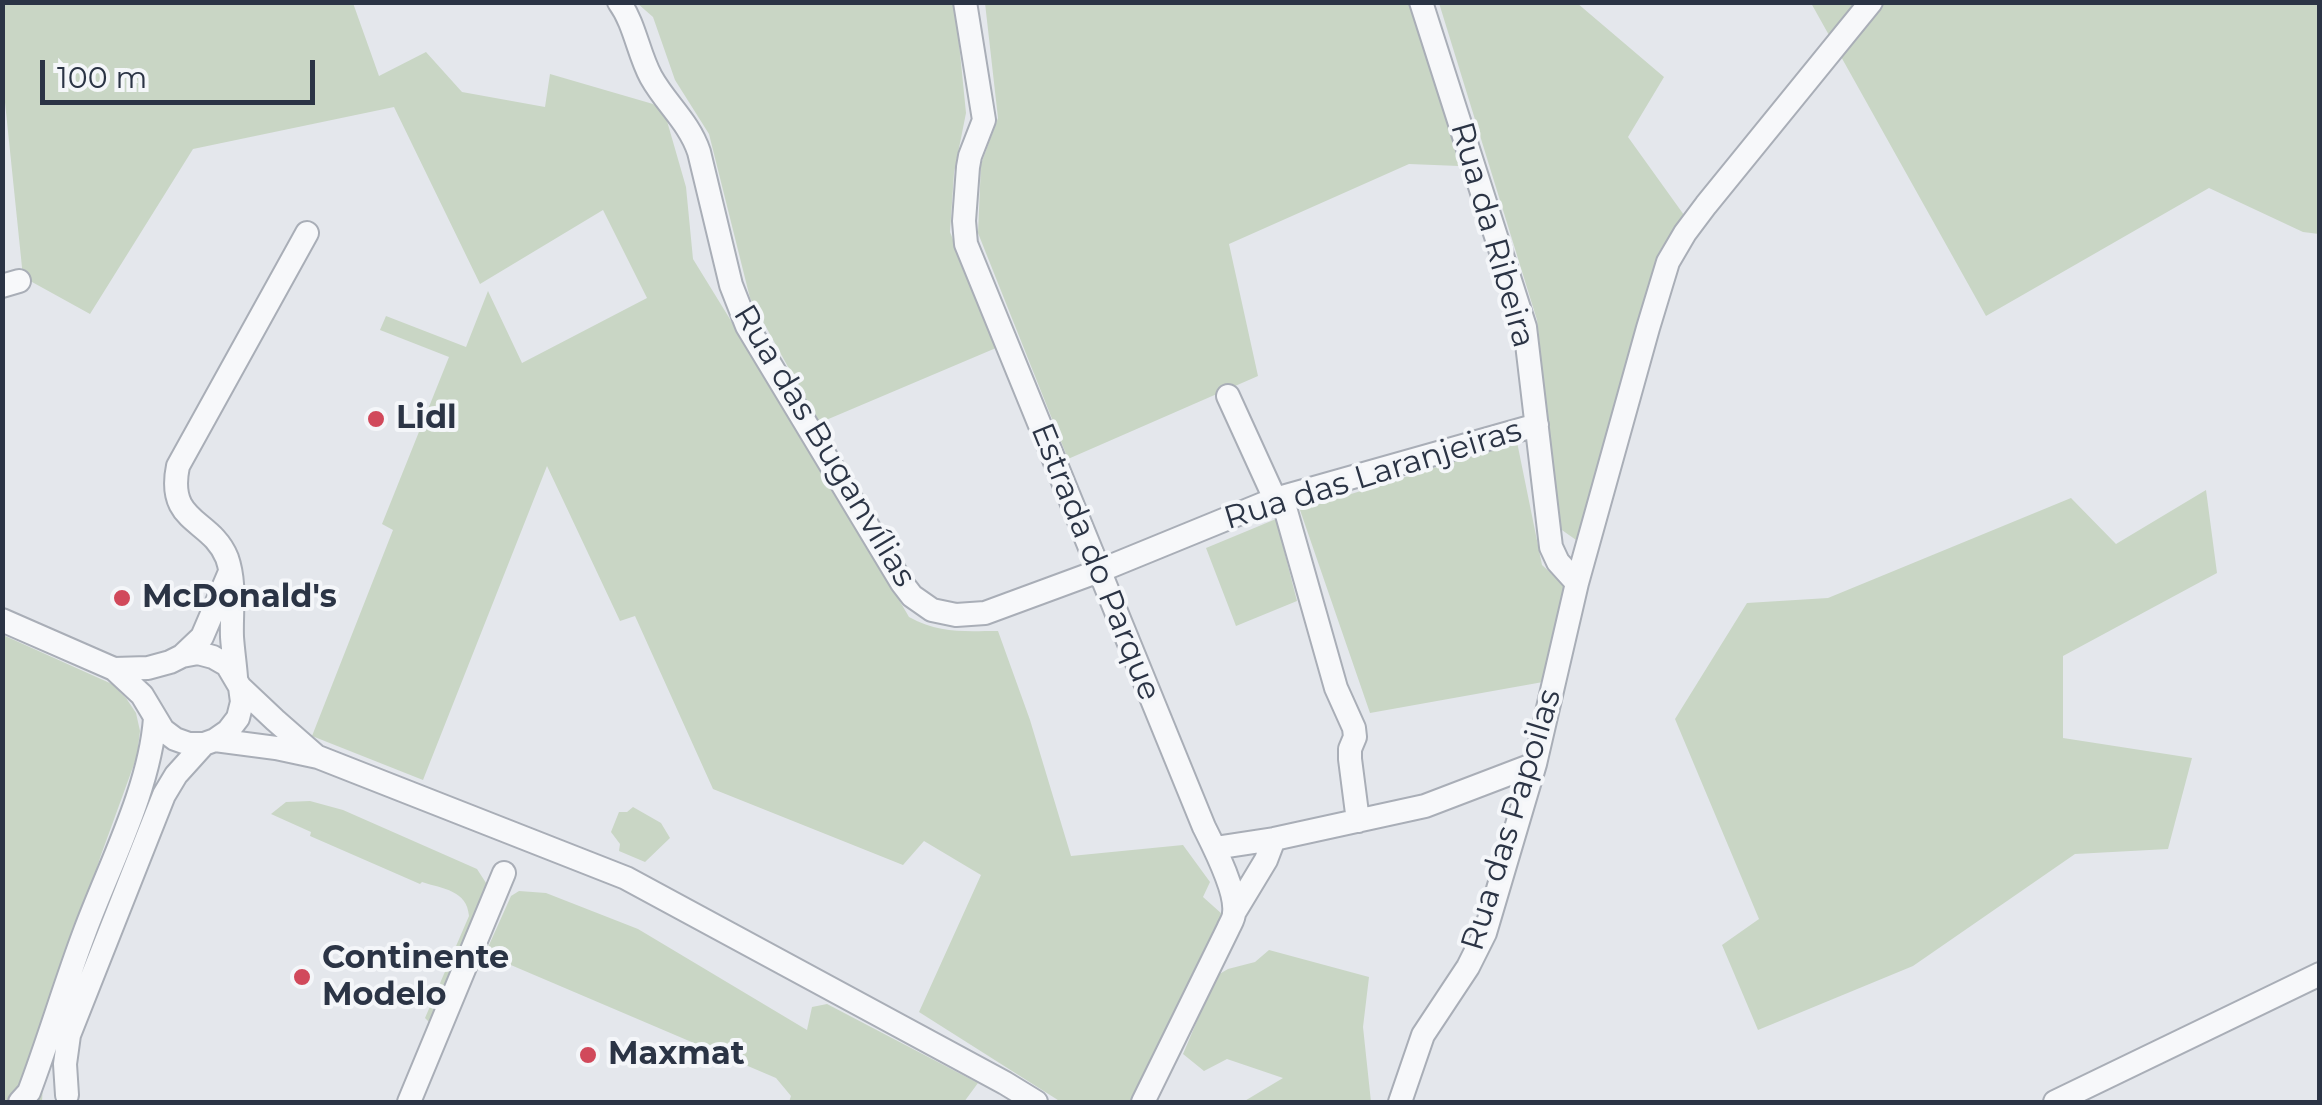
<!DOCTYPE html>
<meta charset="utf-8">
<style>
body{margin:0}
#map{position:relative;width:2322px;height:1105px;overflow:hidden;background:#e4e7ec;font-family:Montserrat,sans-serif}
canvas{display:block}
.frame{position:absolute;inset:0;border:5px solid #2b3445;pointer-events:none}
.scale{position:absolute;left:40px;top:60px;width:275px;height:45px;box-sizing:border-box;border:5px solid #2b3445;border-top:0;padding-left:12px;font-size:30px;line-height:35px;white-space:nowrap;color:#2b3445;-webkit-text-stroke:8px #f4f6f9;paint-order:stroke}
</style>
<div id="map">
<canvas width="2322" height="1105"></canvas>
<div class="frame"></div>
<div class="scale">100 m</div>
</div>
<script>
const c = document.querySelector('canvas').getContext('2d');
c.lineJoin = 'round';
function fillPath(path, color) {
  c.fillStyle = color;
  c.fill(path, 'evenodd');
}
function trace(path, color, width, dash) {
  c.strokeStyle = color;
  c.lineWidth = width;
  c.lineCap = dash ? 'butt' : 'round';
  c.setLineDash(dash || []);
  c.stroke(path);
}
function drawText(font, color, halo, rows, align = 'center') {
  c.font = font + ' Montserrat,sans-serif';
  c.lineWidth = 8;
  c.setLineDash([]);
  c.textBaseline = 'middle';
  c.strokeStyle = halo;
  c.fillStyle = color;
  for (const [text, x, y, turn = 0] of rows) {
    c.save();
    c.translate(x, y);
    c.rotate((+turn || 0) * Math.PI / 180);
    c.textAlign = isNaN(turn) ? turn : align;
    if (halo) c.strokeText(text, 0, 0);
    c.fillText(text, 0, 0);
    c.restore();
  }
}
fillPath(new Path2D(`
 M 2,3 L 353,3 L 379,76 L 426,52 L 462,92 L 545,107 L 550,74 L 653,104 L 665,114 L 686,187 L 693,259 L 837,493 L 909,617 C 940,634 964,631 998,631 L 1030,720 L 1071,856 L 1183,845 L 1210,882 L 1203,897 L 1222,914 L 1131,1102 L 1061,1102 L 919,1012 L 981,875 L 924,841 L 903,865 L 713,789 L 635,616 L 620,621 L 547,466 L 423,780 L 312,736 L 393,530 L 382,524 L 449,357 L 380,330 L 386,316 L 466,347 L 488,291 L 522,363 L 647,298 L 603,210 L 480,284 L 394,107 L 193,149 L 90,314 L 23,277 L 3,83 Z
 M 637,3 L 955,3 L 966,113 L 954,173 L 950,232 L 996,348 L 819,423 L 750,298 L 709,134 L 675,80 L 653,17 Z
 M 985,3 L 1417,3 L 1459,166 L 1409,164 L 1229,244 L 1258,376 L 1068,459 L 978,233 L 981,164 L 998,118 Z
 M 1439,3 L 1577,3 L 1664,77 L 1628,137 L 1684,215 L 1659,252 L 1579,542 L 1559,528 L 1537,320 Z
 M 1811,3 L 2319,3 L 2319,234 L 2303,232 L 2209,188 L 1986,316 Z
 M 1517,442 L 1542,565 L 1565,586 L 1543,682 L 1370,713 L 1300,510 Z
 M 2206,490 L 2217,573 L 2063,656 L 2063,738 L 2192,758 L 2168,849 L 2075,854 L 1913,966 L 1758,1030 L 1722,945 L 1759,919 L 1675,719 L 1747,603 L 1828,598 L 2071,498 L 2116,544 Z
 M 1276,519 L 1297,601 L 1236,626 L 1206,548 Z
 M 3,635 L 112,684 L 126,698 L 136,713 L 140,731 L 137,756 L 101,855 L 46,1029 L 42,1102 L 3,1102 Z
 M 310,801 L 343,810 L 477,869 L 488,886 L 433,1019 L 429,1022 L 425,1018 L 469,916 C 467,890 443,889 422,882 L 420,884 L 310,836 L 311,832 L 271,814 L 286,802 Z
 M 633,807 L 661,823 L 670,838 L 645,862 L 619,851 L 620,844 L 611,832 L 619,812 L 627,812 Z
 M 519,891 L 546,893 L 638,929 L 807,1030 L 812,1007 L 827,1004 L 978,1083 L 964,1102 L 789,1102 L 791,1096 L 776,1078 L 485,954 L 511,896 Z
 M 1269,950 L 1369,977 L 1363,1027 L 1371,1102 L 1243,1102 L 1283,1078 L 1227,1059 L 1204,1071 L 1183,1054 L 1216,976 L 1228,969 L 1255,962 Z`), '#c9d6c5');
const minor = new Path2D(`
 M 619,2 C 635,24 638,53 651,77 C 666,104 689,122 699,152 L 731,285 L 747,326 L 902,583 L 912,596 L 932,610 L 956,615 L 985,613 L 1099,571 L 1275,499 L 1537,425
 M 965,2 L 984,120 L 970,156 L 968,167 L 964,221 L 966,244 L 1204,827 C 1214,847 1237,891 1234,913 C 1234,919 1230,924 1228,929 L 1143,1102
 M 1421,2 L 1525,327 L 1551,547 L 1558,562 L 1577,583
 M 2,286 L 19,281
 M 1228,396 L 1275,499
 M 1282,497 L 1336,688 L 1354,728 L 1355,737 L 1350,749 L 1350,759 L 1358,821
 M 2,620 L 114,669 L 142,695 L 163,730 L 175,739 L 189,744 L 204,744 L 215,740 L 228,731 L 238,718 L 242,702 L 240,687
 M 182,656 L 202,637 L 229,574
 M 114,669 L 148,668 L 170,662 L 182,656 L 198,653 L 213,657 L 227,665 L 240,687 L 275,720 L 316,756
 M 236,677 C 235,664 233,651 232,637 C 231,611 236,584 227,558 C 211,518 166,524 178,466 L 307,233
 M 215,740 L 276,748 L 318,757 L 626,878 L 1005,1083 L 1036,1102
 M 1215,848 L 1274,839 L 1425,806 L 1535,764
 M 1234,913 L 1266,860 L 1274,839
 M 67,1095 L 65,1064 L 69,1035 L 164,795 L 176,775 L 204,744
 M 20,1102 L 29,1092 C 49,1039 65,984 85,931 C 110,864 150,788 155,718
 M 409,1102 L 504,873
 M 1400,1102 L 1423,1035 L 1468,967 L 1485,933 L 1535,764 L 1577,583 L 1648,328 L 1668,262 L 1685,233 L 1706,205 L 1871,2
 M 2055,1102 L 2320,974`);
trace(minor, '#a9aeb7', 26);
trace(minor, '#f7f8fa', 22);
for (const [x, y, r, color] of [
 [376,419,10,"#d1495b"],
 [122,598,10,"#d1495b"],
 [302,977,10,"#d1495b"],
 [588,1055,10,"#d1495b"]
]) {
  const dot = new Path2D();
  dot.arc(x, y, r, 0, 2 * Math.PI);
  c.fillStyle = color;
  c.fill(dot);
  trace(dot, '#f4f6f9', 4);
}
drawText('32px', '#2b3445', '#f4f6f9', [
 ["Rua da Ribeira",1492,235,74],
 ["Rua das Buganvílias",824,446,59],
 ["Rua das Laranjeiras",1373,475,-17],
 ["Estrada do Parque",1095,562,68],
 ["Rua das Papoilas",1512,820,-73]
]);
drawText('bold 32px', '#2b3445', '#f4f6f9', [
 ["Lidl",396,419],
 ["McDonald's",142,598],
 ["Continente",322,959],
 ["Modelo",322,996],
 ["Maxmat",608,1055]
], 'left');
</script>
